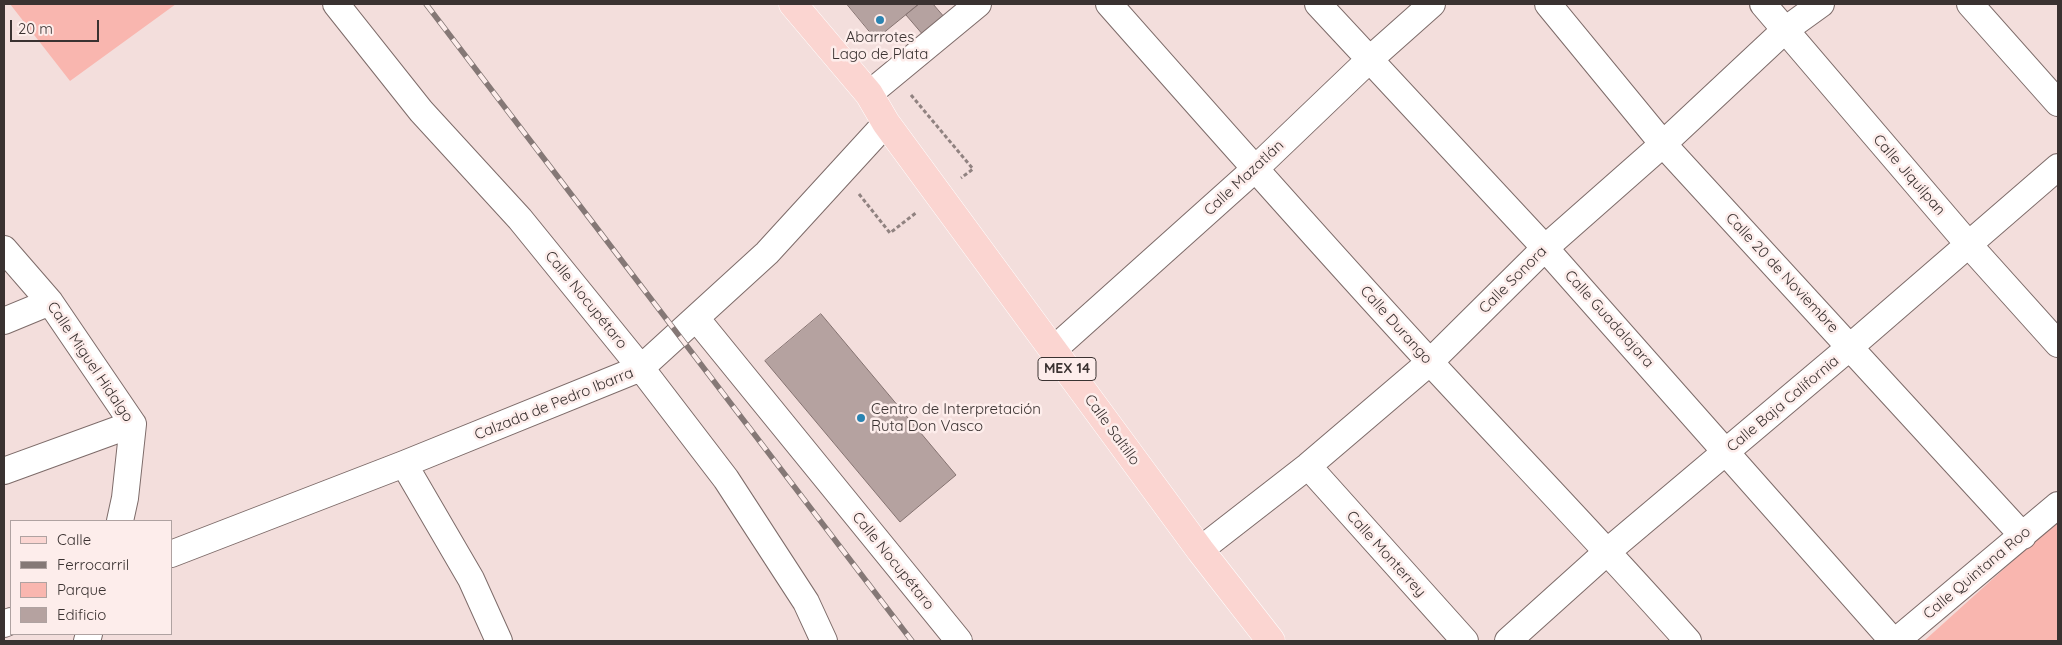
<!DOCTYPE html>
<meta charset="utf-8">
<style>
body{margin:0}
#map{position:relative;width:2062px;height:645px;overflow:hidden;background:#f3dedc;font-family:Quicksand,sans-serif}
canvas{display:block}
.frame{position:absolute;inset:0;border:5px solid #3a3231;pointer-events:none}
.legend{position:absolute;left:10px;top:520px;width:162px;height:115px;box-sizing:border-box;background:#fdedeb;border:1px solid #afa2a1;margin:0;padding:6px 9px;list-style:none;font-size:15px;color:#3a3231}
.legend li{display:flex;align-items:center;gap:10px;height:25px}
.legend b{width:25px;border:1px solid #afa2a1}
.scale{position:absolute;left:10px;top:20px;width:89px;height:22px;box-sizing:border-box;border:2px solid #3a3231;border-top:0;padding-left:6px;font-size:15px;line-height:18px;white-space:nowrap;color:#3a3231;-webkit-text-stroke:4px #fdedeb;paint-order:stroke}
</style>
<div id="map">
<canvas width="2062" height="645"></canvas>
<div class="frame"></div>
<ul class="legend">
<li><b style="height:6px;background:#fbd5d1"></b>Calle</li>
<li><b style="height:6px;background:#857876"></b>Ferrocarril</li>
<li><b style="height:14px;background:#f9b6af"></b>Parque</li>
<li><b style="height:14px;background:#b5a2a0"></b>Edificio</li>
</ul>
<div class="scale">20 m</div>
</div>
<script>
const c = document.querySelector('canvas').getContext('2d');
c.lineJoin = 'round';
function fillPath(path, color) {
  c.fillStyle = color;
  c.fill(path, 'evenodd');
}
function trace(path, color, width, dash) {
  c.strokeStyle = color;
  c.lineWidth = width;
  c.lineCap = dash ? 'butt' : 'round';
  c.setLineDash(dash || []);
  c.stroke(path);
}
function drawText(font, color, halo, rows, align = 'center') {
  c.font = font + ' Quicksand,sans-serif';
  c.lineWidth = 5;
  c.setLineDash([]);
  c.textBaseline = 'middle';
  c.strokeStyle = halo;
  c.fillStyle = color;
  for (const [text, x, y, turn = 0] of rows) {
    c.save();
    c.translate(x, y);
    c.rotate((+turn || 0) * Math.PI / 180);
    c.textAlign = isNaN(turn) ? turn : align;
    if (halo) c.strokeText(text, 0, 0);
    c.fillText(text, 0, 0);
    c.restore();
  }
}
fillPath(new Path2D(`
 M 10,4 L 176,4 L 70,81 Z
 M 2058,520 L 2058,641 L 1924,641 Z`), '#f9b6af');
const building = new Path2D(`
 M 847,4 L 919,4 L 876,39 Z
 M 919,4 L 933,4 L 945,18 L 924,36 L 906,15 Z
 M 821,314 L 956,475 L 900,522 L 765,361 Z`);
fillPath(building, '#b5a2a0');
trace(building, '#857371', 1);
const minor = new Path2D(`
 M 336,4 L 421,111 L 520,219 L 641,368 L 726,479 L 806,602 L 824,641
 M 1109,4 C 1215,124 1321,244 1429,361 C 1516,455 1604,546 1688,641
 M 1318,4 L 1545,248 L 1893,641
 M 1548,4 L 1663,144 L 2023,536
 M 1763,4 L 1969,245 L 2058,344
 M 1970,4 L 2058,103
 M 869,94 L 978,4
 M 4,249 L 50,302 L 133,424 L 125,498 L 120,521
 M 696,318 L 959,641
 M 4,321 L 50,302
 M 1053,350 L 1255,169 L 1369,60 L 1432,4
 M 404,464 L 471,579 L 499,641
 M 1308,466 L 1465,641
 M 4,471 L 133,424
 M 1200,550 L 1308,466 L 1430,362 L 1545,248 L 1663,144 L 1785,30 L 1821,4
 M 171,554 L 404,464 L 641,368 L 767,253 L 886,123
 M 4,624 L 11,621
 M 87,641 L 89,634
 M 1508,641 L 1608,551 L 1850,347 L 2058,167
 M 1896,641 L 2058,505`);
const primary = new Path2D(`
 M 793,4 L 869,94 L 886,123 L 1200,550 L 1271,641`);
trace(minor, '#7d6b69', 28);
trace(primary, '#fff', 29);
trace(new Path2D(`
 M 911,95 L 973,169 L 961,178
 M 859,194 L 890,233 L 917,212`), '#908280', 3, [4, 2.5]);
trace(minor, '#fff', 26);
trace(primary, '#fbd5d1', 28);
const rail = new Path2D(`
 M 426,4 L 912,641`);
trace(rail, '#857876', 5.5);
trace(rail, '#fdedeb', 4, [11]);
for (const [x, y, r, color] of [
 [880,20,5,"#2a84b2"],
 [861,418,5,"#2a84b2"]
]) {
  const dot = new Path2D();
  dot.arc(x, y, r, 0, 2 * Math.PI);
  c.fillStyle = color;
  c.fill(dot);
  trace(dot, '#fdedeb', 2);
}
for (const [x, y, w] of [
 [1067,369,58]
]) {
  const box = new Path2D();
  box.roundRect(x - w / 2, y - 11.5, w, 23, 4);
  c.fillStyle = '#fdedeb';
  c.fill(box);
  trace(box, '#3a3231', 1);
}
drawText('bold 14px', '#3a3231', null, [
 ["MEX 14",1067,369]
]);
drawText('15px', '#3a3231', '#fdedeb', [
 ["Abarrotes",880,37],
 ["Lago de Plata",880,54],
 ["Centro de Interpretación",871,409,"left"],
 ["Ruta Don Vasco",871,426,"left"]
]);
drawText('15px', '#3a3231', '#fdedeb', [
 ["Calle Jiquilpan",1909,175,49],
 ["Calle Mazatlán",1244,178,-43],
 ["Calle 20 de Noviembre",1782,273,47],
 ["Calle Sonora",1513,280,-45],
 ["Calle Nocupétaro",586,300,51],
 ["Calle Guadalajara",1609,319,48],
 ["Calle Durango",1396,325,48],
 ["Calle Miguel Hidalgo",90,362,56],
 ["Calzada de Pedro Ibarra",554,404,-22],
 ["Calle Baja California",1783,404,-40],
 ["Calle Saltillo",1112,430,54],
 ["Calle Monterrey",1386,554,48],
 ["Calle Nocupétaro",893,561,51],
 ["Calle Quintana Roo",1977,573,-40]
]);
</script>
